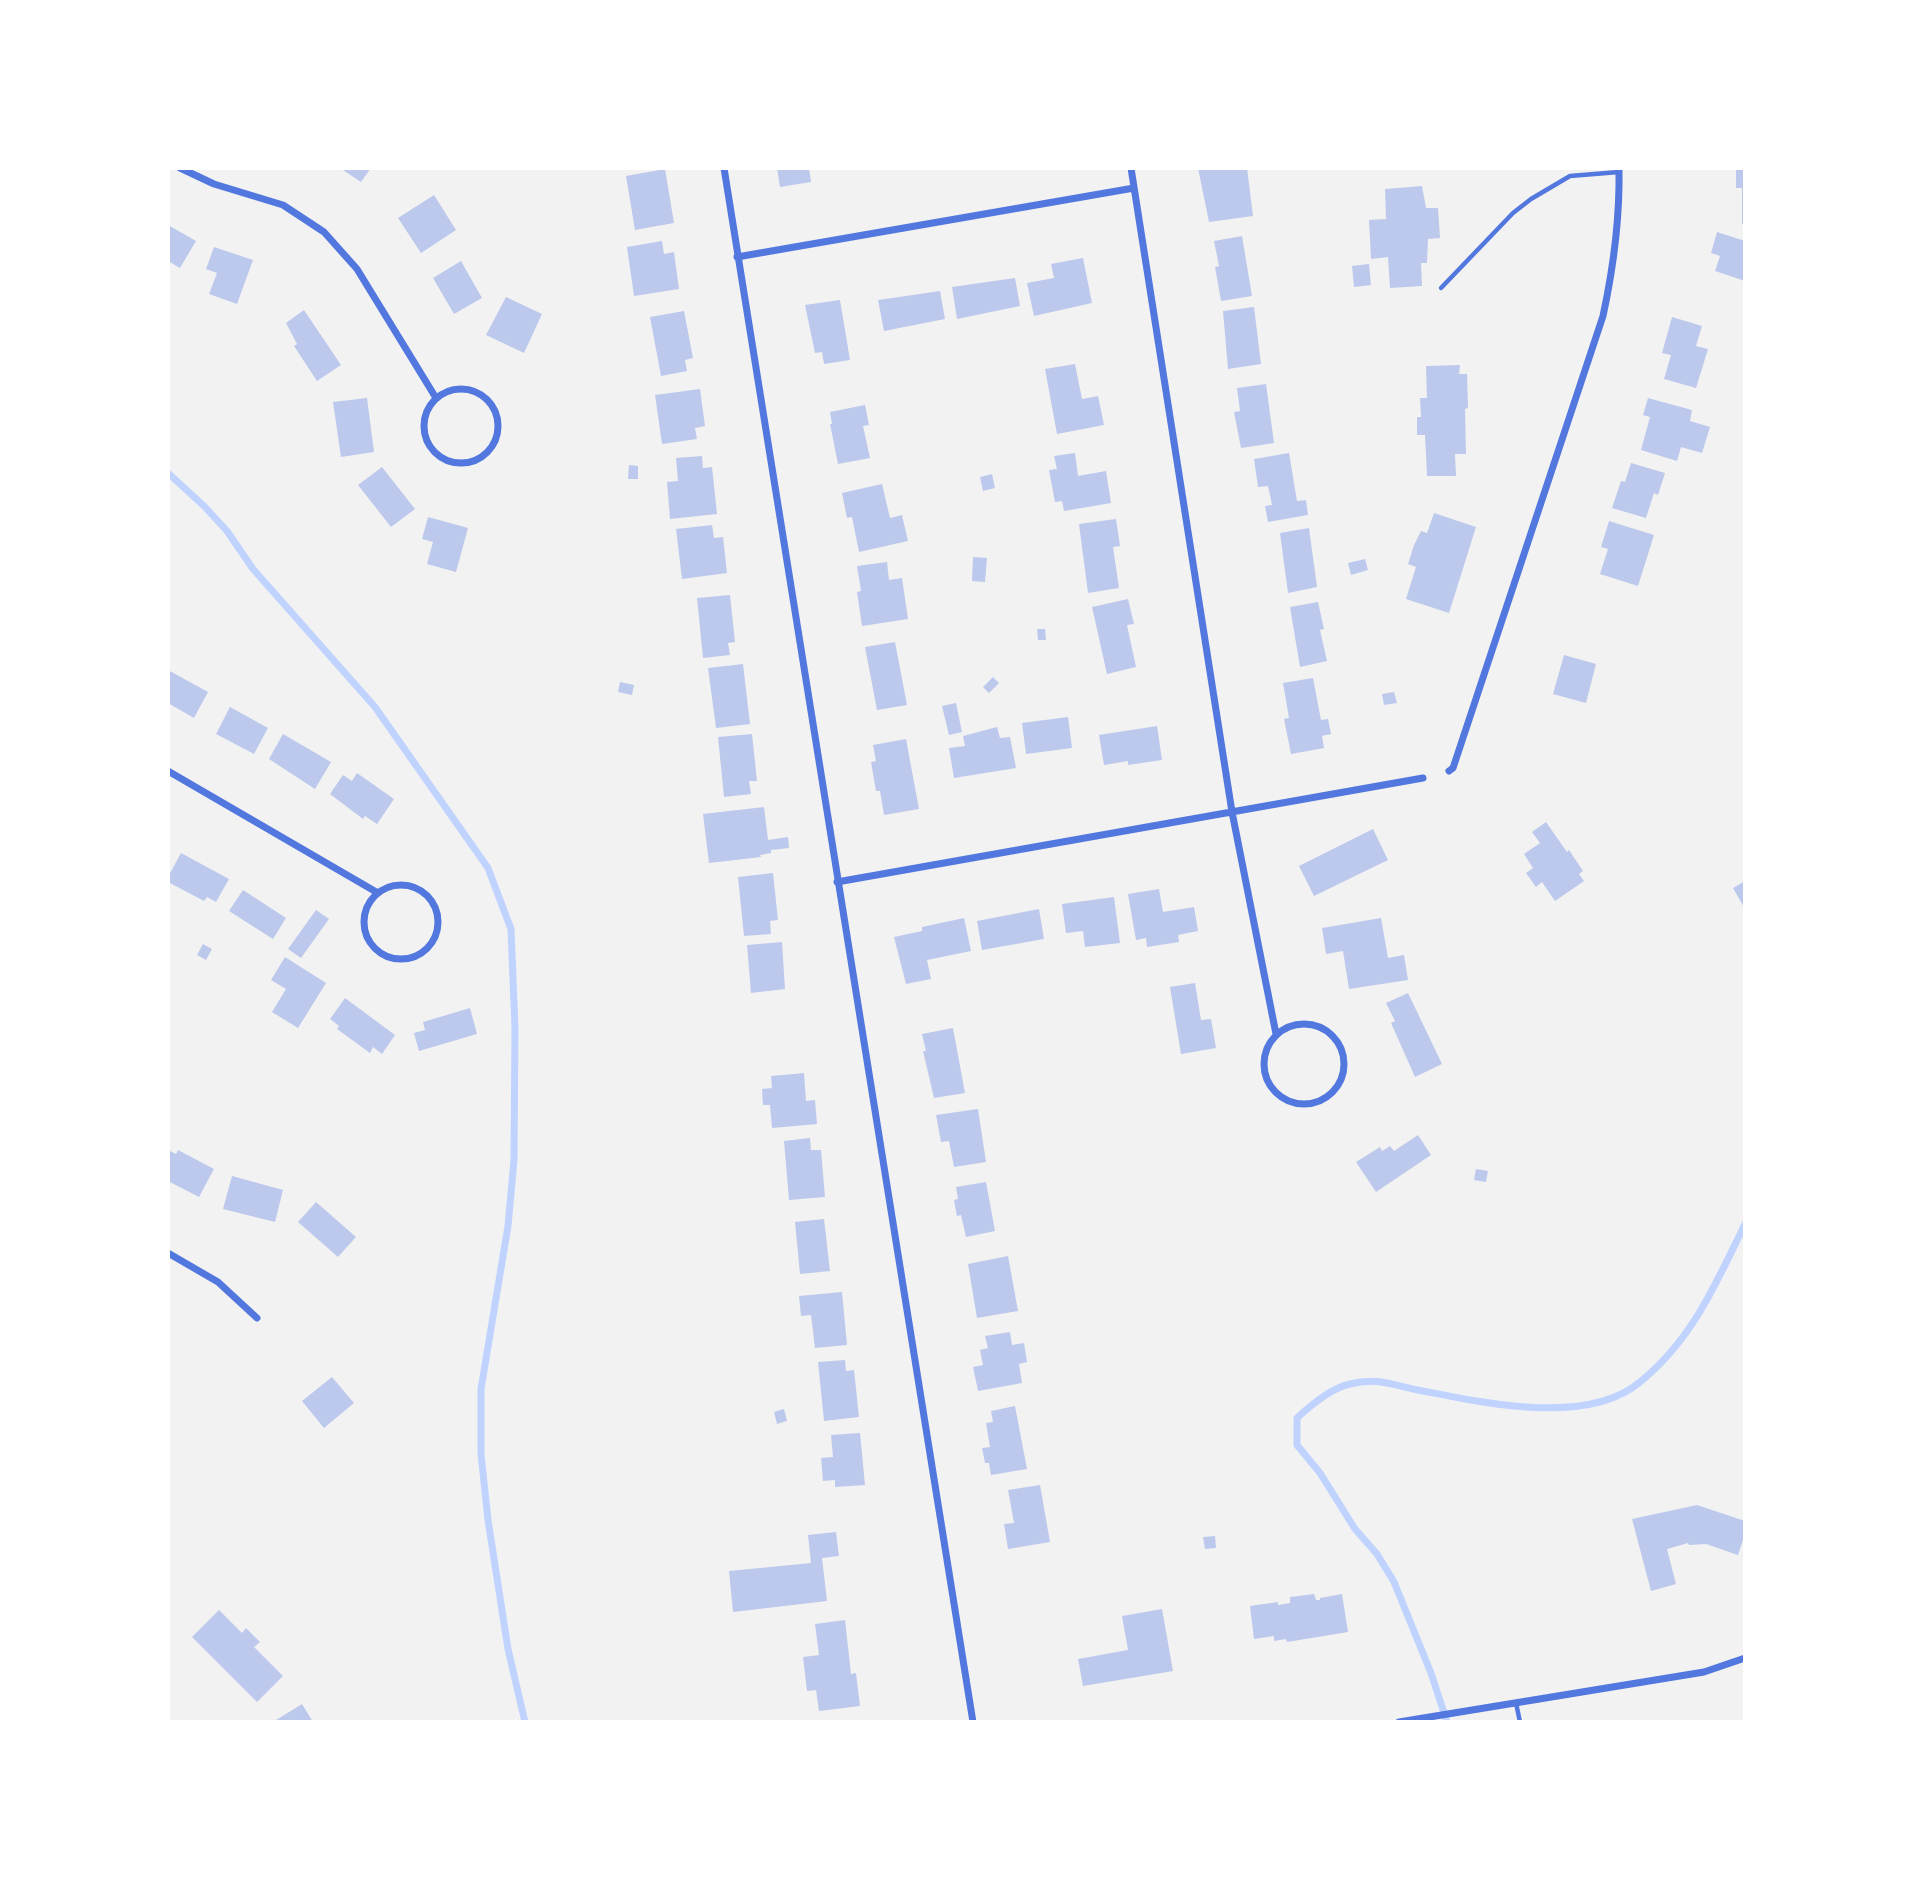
<!DOCTYPE html>
<style>
body{margin:0}
#map{position:relative;width:1913px;height:1890px;overflow:hidden;background:#f2f2f2;font-family:"DM Sans",sans-serif}
canvas{display:block}
.frame{position:absolute;inset:0;border:170px solid #fff;pointer-events:none}
</style>
<div id="map">
<canvas width="1913" height="1890"></canvas>
<div class="frame"></div>
</div>
<script>
const c = document.querySelector('canvas').getContext('2d');
c.lineJoin = 'round';
function trace(path, color, width, dash) {
  c.strokeStyle = color;
  c.lineWidth = width;
  c.lineCap = dash ? 'butt' : 'round';
  c.setLineDash(dash || []);
  c.stroke(path);
}
function fillPath(path, color) {
  c.fillStyle = color;
  c.fill(path, 'evenodd');
}
trace(new Path2D(`
 M 168,473 L 204,506 L 227,531 L 253,569 L 375,707 L 488,868 L 511,929 L 515,1028 L 514,1160 L 508,1226 L 481,1389 L 481,1454 L 488,1520 L 508,1649 L 525,1722
 M 1447,1722 L 1431,1673 L 1394,1582 L 1377,1554 L 1355,1529 L 1320,1473 L 1297,1445 L 1297,1418 C 1311,1405 1331,1388 1350,1384 C 1377,1377 1392,1385 1418,1390 C 1479,1402 1587,1427 1640,1382 C 1693,1339 1716,1283 1745,1224`), '#bfd3fe', 7);
fillPath(new Path2D(`
 M 340,168 L 371,168 L 361,182 Z
 M 777,168 L 809,168 L 811,182 L 780,187 Z
 M 1198,168 L 1247,168 L 1253,216 L 1209,222 Z
 M 1736,168 L 1745,168 L 1745,224 L 1742,224 L 1742,188 L 1736,188 Z
 M 665,169 L 674,223 L 635,230 L 626,176 Z
 M 1422,186 L 1426,208 L 1438,208 L 1440,238 L 1428,239 L 1427,263 L 1421,263 L 1422,286 L 1390,288 L 1388,257 L 1371,259 L 1369,220 L 1386,219 L 1385,189 Z
 M 434,195 L 456,230 L 421,253 L 398,218 Z
 M 168,225 L 196,241 L 180,268 L 168,261 Z
 M 1717,232 L 1745,241 L 1745,281 L 1715,271 L 1720,256 L 1711,253 Z
 M 1242,236 L 1252,296 L 1221,301 L 1215,267 L 1219,266 L 1214,241 Z
 M 662,241 L 664,254 L 674,252 L 679,289 L 634,296 L 627,247 Z
 M 214,247 L 253,260 L 237,304 L 209,294 L 217,273 L 206,269 Z
 M 1083,258 L 1092,303 L 1034,316 L 1027,283 L 1054,278 L 1051,264 Z
 M 461,261 L 482,298 L 454,314 L 433,278 Z
 M 1369,264 L 1371,285 L 1354,287 L 1352,266 Z
 M 1015,278 L 1020,306 L 957,319 L 952,287 Z
 M 940,291 L 945,319 L 884,331 L 878,300 Z
 M 506,297 L 542,314 L 524,353 L 486,335 Z
 M 840,300 L 850,360 L 824,364 L 822,352 L 815,353 L 805,305 Z
 M 1254,307 L 1261,364 L 1228,369 L 1223,311 Z
 M 304,310 L 341,365 L 317,381 L 294,346 L 297,344 L 286,323 Z
 M 684,311 L 693,358 L 685,360 L 687,371 L 661,376 L 650,317 Z
 M 1672,317 L 1702,326 L 1696,346 L 1708,349 L 1696,388 L 1664,379 L 1671,355 L 1662,353 Z
 M 1075,364 L 1082,399 L 1098,396 L 1104,425 L 1057,434 L 1045,369 Z
 M 1460,365 L 1459,374 L 1467,374 L 1468,408 L 1465,409 L 1466,454 L 1455,454 L 1456,476 L 1427,476 L 1425,435 L 1417,435 L 1417,417 L 1421,417 L 1420,398 L 1427,398 L 1426,366 Z
 M 1266,384 L 1274,443 L 1241,448 L 1234,412 L 1240,411 L 1237,388 Z
 M 700,389 L 705,426 L 695,428 L 697,439 L 662,444 L 655,395 Z
 M 367,398 L 374,452 L 341,457 L 333,402 Z
 M 1648,398 L 1692,410 L 1690,421 L 1710,427 L 1702,453 L 1681,447 L 1677,461 L 1641,450 L 1650,417 L 1643,415 Z
 M 865,405 L 869,425 L 863,426 L 870,458 L 838,464 L 830,424 L 832,424 L 830,412 Z
 M 1075,453 L 1078,476 L 1106,471 L 1111,503 L 1064,511 L 1062,501 L 1055,502 L 1049,470 L 1057,469 L 1054,456 Z
 M 1289,453 L 1297,501 L 1306,500 L 1308,515 L 1268,522 L 1265,506 L 1272,505 L 1268,486 L 1258,487 L 1254,459 Z
 M 702,456 L 703,468 L 712,467 L 717,514 L 670,519 L 667,482 L 678,481 L 676,458 Z
 M 1631,463 L 1665,473 L 1658,495 L 1654,493 L 1646,518 L 1612,508 L 1621,481 L 1625,482 Z
 M 629,465 L 638,466 L 638,479 L 628,479 Z
 M 382,467 L 415,509 L 391,527 L 358,485 Z
 M 992,474 L 995,488 L 983,491 L 980,477 Z
 M 882,484 L 890,518 L 902,515 L 908,541 L 859,552 L 852,517 L 847,518 L 842,493 Z
 M 1434,513 L 1476,527 L 1449,613 L 1406,599 L 1416,567 L 1408,564 L 1414,545 L 1421,531 L 1427,533 Z
 M 428,517 L 468,528 L 456,572 L 427,564 L 433,542 L 422,539 Z
 M 1116,519 L 1120,546 L 1113,547 L 1119,588 L 1088,593 L 1079,524 Z
 M 1609,521 L 1654,535 L 1638,586 L 1600,574 L 1608,549 L 1601,547 Z
 M 712,525 L 714,538 L 723,537 L 727,573 L 682,579 L 676,529 Z
 M 1309,528 L 1317,587 L 1288,593 L 1280,533 Z
 M 973,557 L 987,558 L 985,582 L 972,581 Z
 M 1365,559 L 1368,570 L 1351,575 L 1348,563 Z
 M 887,562 L 889,580 L 902,578 L 908,619 L 862,626 L 857,592 L 861,591 L 857,566 Z
 M 730,595 L 735,642 L 728,643 L 730,655 L 703,658 L 697,598 Z
 M 1128,599 L 1134,624 L 1127,625 L 1136,667 L 1107,674 L 1092,607 Z
 M 1318,602 L 1324,629 L 1320,630 L 1327,661 L 1300,667 L 1290,607 Z
 M 1037,629 L 1045,629 L 1046,640 L 1038,640 Z
 M 895,642 L 907,705 L 877,710 L 865,647 Z
 M 1564,655 L 1596,664 L 1586,703 L 1553,694 Z
 M 743,664 L 750,724 L 716,728 L 708,668 Z
 M 168,670 L 208,692 L 194,718 L 168,703 Z
 M 993,677 L 999,683 L 989,693 L 983,687 Z
 M 1313,678 L 1321,720 L 1328,719 L 1331,734 L 1322,736 L 1324,748 L 1291,754 L 1284,719 L 1289,718 L 1283,683 Z
 M 620,682 L 634,685 L 632,695 L 618,692 Z
 M 1394,692 L 1397,703 L 1384,705 L 1382,694 Z
 M 956,703 L 962,732 L 949,735 L 942,706 Z
 M 230,707 L 268,728 L 254,754 L 216,734 Z
 M 1068,717 L 1072,748 L 1026,754 L 1022,723 Z
 M 1157,726 L 1162,760 L 1128,765 L 1128,761 L 1104,765 L 1099,735 Z
 M 997,727 L 1000,738 L 1010,737 L 1016,768 L 954,778 L 949,748 L 965,746 L 963,736 Z
 M 283,734 L 331,762 L 315,789 L 269,759 Z
 M 752,734 L 757,781 L 749,781 L 751,794 L 724,797 L 718,737 Z
 M 906,739 L 919,809 L 884,815 L 880,791 L 876,791 L 871,762 L 876,761 L 873,745 Z
 M 357,773 L 394,799 L 377,824 L 365,816 L 363,819 L 330,794 L 343,775 L 352,781 Z
 M 764,807 L 768,840 L 788,837 L 789,848 L 771,850 L 771,853 L 760,855 L 761,857 L 709,863 L 703,814 Z
 M 1546,822 L 1567,852 L 1569,850 L 1583,871 L 1579,874 L 1584,881 L 1555,901 L 1542,882 L 1536,887 L 1526,873 L 1533,868 L 1524,854 L 1540,843 L 1532,832 Z
 M 1373,829 L 1388,860 L 1314,896 L 1299,866 Z
 M 181,853 L 229,879 L 216,902 L 207,897 L 204,901 L 168,882 L 168,877 Z
 M 773,873 L 778,920 L 770,921 L 771,934 L 744,936 L 738,877 Z
 M 1745,881 L 1745,909 L 1733,888 Z
 M 1159,889 L 1163,912 L 1194,907 L 1198,931 L 1178,935 L 1179,942 L 1147,947 L 1146,938 L 1136,940 L 1128,894 Z
 M 243,890 L 286,918 L 273,939 L 229,911 Z
 M 1114,897 L 1120,943 L 1085,947 L 1083,931 L 1066,933 L 1062,904 Z
 M 1039,909 L 1044,939 L 982,950 L 977,921 Z
 M 316,910 L 329,919 L 301,958 L 288,949 Z
 M 964,918 L 971,951 L 927,960 L 931,979 L 906,984 L 894,937 L 922,931 L 922,927 Z
 M 1381,918 L 1388,958 L 1404,955 L 1408,980 L 1349,989 L 1343,951 L 1326,954 L 1322,928 Z
 M 782,942 L 785,989 L 751,993 L 747,945 Z
 M 203,944 L 212,949 L 206,960 L 197,955 Z
 M 285,957 L 326,983 L 298,1028 L 272,1012 L 286,989 L 271,980 Z
 M 1195,983 L 1201,1020 L 1211,1019 L 1216,1048 L 1181,1054 L 1170,987 Z
 M 1408,993 L 1442,1064 L 1415,1077 L 1391,1023 L 1395,1021 L 1386,1003 Z
 M 345,998 L 395,1035 L 382,1054 L 373,1047 L 370,1053 L 337,1029 L 339,1026 L 330,1019 Z
 M 470,1008 L 477,1034 L 419,1051 L 414,1033 L 425,1030 L 423,1022 Z
 M 953,1028 L 965,1093 L 934,1098 L 923,1051 L 926,1051 L 922,1034 Z
 M 804,1073 L 806,1101 L 815,1100 L 817,1124 L 772,1128 L 770,1105 L 763,1105 L 762,1089 L 772,1088 L 771,1076 Z
 M 978,1109 L 986,1162 L 954,1167 L 949,1141 L 941,1142 L 936,1115 Z
 M 1418,1135 L 1431,1155 L 1376,1192 L 1356,1162 L 1380,1147 L 1382,1151 L 1390,1146 L 1394,1151 Z
 M 810,1138 L 811,1150 L 821,1150 L 825,1197 L 789,1200 L 784,1141 Z
 M 168,1150 L 176,1154 L 178,1150 L 214,1169 L 199,1197 L 168,1181 Z
 M 1476,1169 L 1488,1171 L 1486,1182 L 1474,1180 Z
 M 232,1176 L 283,1190 L 275,1222 L 223,1209 Z
 M 986,1182 L 995,1231 L 966,1237 L 961,1215 L 957,1216 L 954,1200 L 958,1199 L 956,1187 Z
 M 316,1202 L 356,1237 L 338,1257 L 298,1222 Z
 M 824,1219 L 830,1271 L 800,1274 L 795,1222 Z
 M 1008,1256 L 1018,1311 L 977,1318 L 968,1264 Z
 M 842,1292 L 847,1345 L 815,1348 L 811,1315 L 801,1316 L 799,1296 Z
 M 1010,1332 L 1012,1345 L 1024,1343 L 1027,1362 L 1019,1364 L 1022,1383 L 978,1391 L 973,1367 L 983,1365 L 980,1350 L 988,1348 L 985,1336 Z
 M 845,1360 L 846,1371 L 854,1370 L 859,1417 L 824,1421 L 818,1362 Z
 M 332,1377 L 354,1403 L 324,1428 L 302,1401 Z
 M 1015,1406 L 1027,1469 L 991,1475 L 989,1463 L 985,1463 L 982,1448 L 990,1447 L 986,1423 L 993,1422 L 991,1411 Z
 M 784,1409 L 787,1421 L 777,1424 L 774,1412 Z
 M 860,1433 L 865,1485 L 835,1487 L 835,1480 L 823,1481 L 821,1458 L 833,1457 L 831,1435 Z
 M 1040,1485 L 1050,1542 L 1008,1549 L 1004,1524 L 1014,1523 L 1008,1490 Z
 M 1697,1505 L 1745,1521 L 1745,1534 L 1738,1555 L 1706,1544 L 1689,1545 L 1688,1543 L 1667,1549 L 1676,1584 L 1651,1591 L 1632,1519 Z
 M 836,1532 L 839,1556 L 822,1558 L 827,1601 L 733,1612 L 729,1571 L 811,1563 L 808,1535 Z
 M 1215,1536 L 1216,1548 L 1205,1549 L 1203,1537 Z
 M 1314,1594 L 1316,1600 L 1320,1600 L 1320,1598 L 1342,1594 L 1348,1632 L 1287,1642 L 1286,1639 L 1274,1641 L 1274,1636 L 1254,1639 L 1250,1606 L 1278,1602 L 1278,1605 L 1290,1603 L 1290,1597 Z
 M 1162,1609 L 1173,1671 L 1083,1686 L 1078,1659 L 1128,1650 L 1122,1616 Z
 M 219,1610 L 242,1633 L 246,1628 L 260,1642 L 254,1647 L 283,1676 L 257,1702 L 192,1637 Z
 M 845,1620 L 851,1674 L 856,1673 L 860,1706 L 819,1711 L 816,1690 L 807,1691 L 803,1657 L 819,1655 L 815,1624 Z
 M 302,1704 L 313,1722 L 273,1722 Z`), '#bdc9ec');
trace(new Path2D(`
 M 1441,288 L 1513,213 L 1531,199 L 1570,176 L 1619,172
 M 1516,1703 L 1520,1722`), '#5277de', 4.5);
trace(new Path2D(`
 M 180,168 L 214,184 L 283,205 L 324,232 L 357,269 L 436,398
 M 724,168 L 973,1722
 M 1131,168 L 1232,812 L 1276,1034
 M 737,257 L 1134,188
 M424 426a37 37 0 1 1 74 0a37 37 0 1 1-74 0Z
 M 168,771 L 378,893
 M 1449,771 L 1453,768 L 1603,316 C 1614,265 1620,220 1619,168
 M 837,882 L 1423,778
 M364 922a37 37 0 1 1 74 0a37 37 0 1 1-74 0Z
 M1264 1064a40 40 0 1 1 80 0a40 40 0 1 1-80 0Z
 M 168,1253 L 218,1282 L 257,1318
 M 1399,1722 L 1704,1672 L 1745,1658`), '#5277de', 7);
</script>
